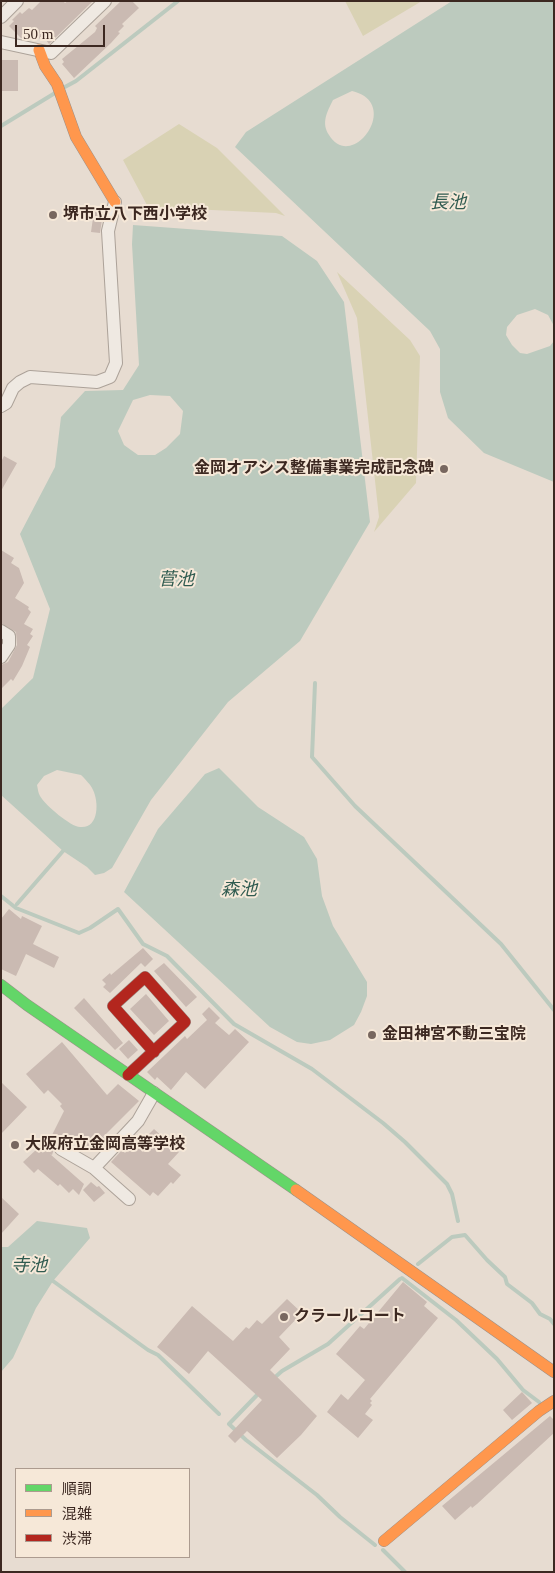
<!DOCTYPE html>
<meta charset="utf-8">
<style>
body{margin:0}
#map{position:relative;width:555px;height:1573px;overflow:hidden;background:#e7dcd1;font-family:"Times New Roman","Noto Sans JP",serif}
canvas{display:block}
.frame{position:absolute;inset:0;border:2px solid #3c2821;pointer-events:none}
.legend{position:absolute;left:15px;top:1468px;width:175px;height:90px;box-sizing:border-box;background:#f6e8d8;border:1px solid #ac9b8f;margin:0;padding:6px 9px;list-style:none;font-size:15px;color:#3c2821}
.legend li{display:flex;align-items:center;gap:10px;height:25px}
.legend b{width:25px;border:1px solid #ac9b8f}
.scale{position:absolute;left:15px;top:25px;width:90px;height:22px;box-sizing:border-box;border:2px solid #3c2821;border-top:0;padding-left:6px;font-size:15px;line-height:18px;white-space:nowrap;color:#3c2821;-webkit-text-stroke:4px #f6e8d8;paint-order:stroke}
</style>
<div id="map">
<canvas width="555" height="1573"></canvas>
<div class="frame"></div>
<ul class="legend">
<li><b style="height:6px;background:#63d668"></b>順調</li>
<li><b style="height:6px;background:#ff974d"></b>混雑</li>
<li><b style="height:6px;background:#b3261e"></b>渋滞</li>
</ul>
<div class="scale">50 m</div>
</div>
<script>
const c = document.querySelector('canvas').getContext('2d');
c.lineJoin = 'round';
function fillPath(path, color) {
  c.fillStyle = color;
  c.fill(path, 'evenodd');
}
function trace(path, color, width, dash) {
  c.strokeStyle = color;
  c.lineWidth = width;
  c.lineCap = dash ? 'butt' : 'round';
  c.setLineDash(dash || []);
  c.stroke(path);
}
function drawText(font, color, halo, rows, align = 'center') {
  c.font = font + ' "Times New Roman","Noto Sans JP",serif';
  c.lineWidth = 4;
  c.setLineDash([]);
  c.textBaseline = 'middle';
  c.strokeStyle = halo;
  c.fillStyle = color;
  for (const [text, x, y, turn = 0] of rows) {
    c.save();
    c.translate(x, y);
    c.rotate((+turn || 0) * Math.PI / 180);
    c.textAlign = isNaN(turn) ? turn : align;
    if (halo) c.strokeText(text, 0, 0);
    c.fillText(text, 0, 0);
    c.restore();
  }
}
fillPath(new Path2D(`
 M 345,1 L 422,1 L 363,36 Z
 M 179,124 L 217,148 L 285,216 L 276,213 L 148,207 L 123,160 Z
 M 337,272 L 410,340 L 420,356 L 416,483 L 374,532 L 379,517 L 357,318 Z`), '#d9d2b4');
fillPath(new Path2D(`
 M 452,1 L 554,1 L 554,326 L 548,315 L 535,309 L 517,315 L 507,327 L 506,335 L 512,345 L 520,353 L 527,354 L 550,346 L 554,341 L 554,482 L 484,453 L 448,418 L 440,392 L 440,349 L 430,331 L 235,147 L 246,132 ZM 352,91 C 403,103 352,173 329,135 C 321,123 327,112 333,100 Z
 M 133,225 L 282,236 L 317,261 L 344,302 L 370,522 L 300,641 L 228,702 L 151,800 L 112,868 L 104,873 L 95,875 L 87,867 L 63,851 L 1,795 L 1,709 L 33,678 L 50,609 L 20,534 L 55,467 L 61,417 L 85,391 L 123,390 L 139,365 L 132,244 ZM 150,395 L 170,396 L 183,411 L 180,434 L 166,448 L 155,455 L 138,455 L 124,445 L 118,431 L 133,400 ZM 57,770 L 81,775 C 85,779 91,785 93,790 C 99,802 99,829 80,827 C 71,827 45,805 40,796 C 38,793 38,789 37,785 L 44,776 Z
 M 219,768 L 258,807 L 304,837 L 317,859 L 322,896 L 333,926 L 367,982 L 367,996 L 361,1012 L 354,1025 L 330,1040 L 311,1044 L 297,1042 L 270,1027 L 124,892 L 158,829 L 205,774 Z
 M 37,1221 L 87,1228 L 90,1238 L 53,1281 L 36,1308 L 13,1358 L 1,1372 L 1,1247 L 8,1247 Z`), '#bccabe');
trace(new Path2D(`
 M 63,88 L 76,81 L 178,1
 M 1,126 L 55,93
 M 315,683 L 312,757 L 355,806 L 501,944 L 554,1010
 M 1,896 L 16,908 L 79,933 L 90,928 L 118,909 L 143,944 L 167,956 L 234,1024 L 312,1069 L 383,1123 L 405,1142 L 447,1184 L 452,1194 L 458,1221
 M 17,904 L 63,851
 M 418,1264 L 452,1237 L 465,1235 L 487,1260 L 505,1277 L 507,1284 L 532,1303 L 540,1314 L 550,1319 L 554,1324
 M 402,1278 L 456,1320 L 497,1359 L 523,1390 L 539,1402
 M 53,1281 L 148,1350 L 158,1355 L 219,1414
 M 273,1379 L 282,1371 L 328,1344 L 400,1279
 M 229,1424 L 259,1393
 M 229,1424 L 246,1440 L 317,1495 L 340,1517 L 375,1545
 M 383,1550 L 405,1572`), '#bccabe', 4);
fillPath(new Path2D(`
 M 41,1 L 63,1 L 65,3 L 68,1 L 93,1 L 49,44 L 46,40 L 44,41 L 41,40 L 31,30 L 23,38 L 21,38 L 9,26 L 14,21 L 12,20 L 20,12 L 22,14 L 29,8 L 32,10 Z
 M 121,1 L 132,1 L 139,8 L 122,24 L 124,26 L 118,32 L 120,33 L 111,43 L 74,78 L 62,64 L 64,62 L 62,59 L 95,32 L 97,28 L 95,26 Z
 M 1,60 L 18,60 L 18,91 L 1,91 Z
 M 94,211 L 103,212 L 100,233 L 91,232 Z
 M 4,456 L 17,463 L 1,491 L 1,462 Z
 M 1,550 L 14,558 L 11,563 L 19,568 L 24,583 L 15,598 L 29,607 L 28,609 L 31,612 L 24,624 L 33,629 L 30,634 L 33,636 L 27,645 L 30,647 L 22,666 L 13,681 L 11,679 L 1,689 L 1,665 L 8,662 L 17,645 L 16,632 L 1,623 Z
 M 9,909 L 21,919 L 22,916 L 42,926 L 33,944 L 59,957 L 54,968 L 26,954 L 16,976 L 1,969 L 1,919 Z
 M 143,948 L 153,959 L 145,967 L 141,963 L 110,993 L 103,987 L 106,984 L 102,980 L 110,973 L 111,975 Z
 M 164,963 L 197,997 L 186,1007 L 154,971 Z
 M 146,994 L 169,1021 L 154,1035 L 130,1009 Z
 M 84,998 L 123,1043 L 115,1050 L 74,1008 Z
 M 209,1007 L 220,1018 L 215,1023 L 229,1035 L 235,1029 L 249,1042 L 205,1089 L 186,1072 L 171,1090 L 157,1077 L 155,1080 L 147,1072 L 185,1036 L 187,1039 L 207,1020 L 202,1014 Z
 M 129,1040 L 138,1050 L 128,1059 L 119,1049 Z
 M 62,1042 L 107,1095 L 118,1084 L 139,1101 L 103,1137 L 106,1138 L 98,1152 L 63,1133 L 59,1141 L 54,1145 L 53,1152 L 52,1155 L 50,1154 L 84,1184 L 79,1195 L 73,1189 L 69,1193 L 60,1184 L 58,1186 L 38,1169 L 34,1173 L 23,1162 L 38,1148 L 43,1153 L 64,1111 L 60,1106 L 62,1104 L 48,1090 L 44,1094 L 26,1074 Z
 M 1,1082 L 27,1107 L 1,1134 Z
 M 154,1129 L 179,1152 L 168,1164 L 181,1175 L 173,1184 L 171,1182 L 158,1196 L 153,1192 L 150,1196 L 111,1162 L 122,1150 L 125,1153 L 139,1138 L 142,1141 Z
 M 91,1182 L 97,1187 L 99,1186 L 105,1193 L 94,1202 L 83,1190 Z
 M 1,1197 L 19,1214 L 1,1234 Z
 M 403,1282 L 427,1302 L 424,1306 L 438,1318 L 370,1399 L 372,1401 L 370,1403 L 372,1405 L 365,1414 L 373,1420 L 358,1438 L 327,1412 L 341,1394 L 348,1400 L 365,1380 L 336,1354 L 360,1326 L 364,1329 Z
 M 287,1299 L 302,1313 L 279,1337 L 290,1349 L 270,1370 L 317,1416 L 301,1435 L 277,1458 L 247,1431 L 235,1443 L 228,1436 L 262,1400 L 208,1351 L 189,1374 L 157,1347 L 192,1306 L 233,1341 L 246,1327 L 249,1329 L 257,1320 L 262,1324 Z
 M 522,1392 L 532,1403 L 512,1420 L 503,1410 Z
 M 550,1416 L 554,1420 L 554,1433 L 477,1504 L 472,1508 L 471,1506 L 455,1520 L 442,1506 Z`), '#cabab2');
const street = new Path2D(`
 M 1,17 L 17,1
 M 1,42 L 51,53 L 105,1
 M 1,406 L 6,403 L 13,388 L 20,382 L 30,377 L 97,382 L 110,377 L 116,363 L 108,231 L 115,202
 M 1,631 L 9,636 L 9,645 L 1,657
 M 61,1149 L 94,1168 L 129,1199
 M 94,1168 L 138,1121 L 154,1093`);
const fast = new Path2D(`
 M 1,985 L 27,1005 L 296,1190`);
const slow = new Path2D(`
 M 39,50 L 45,66 L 57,84 L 76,137 L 115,202
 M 296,1190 L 554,1372
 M 384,1541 L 539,1411 L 554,1401`);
const jam = new Path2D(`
 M 128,1075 L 185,1022 L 145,977 L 113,1006 L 154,1052`);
trace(street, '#aca299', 14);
trace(fast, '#9c918a', 12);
trace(slow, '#9c918a', 12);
trace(jam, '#9c918a', 12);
trace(street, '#efe9e2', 12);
trace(fast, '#63d668', 11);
trace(slow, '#ff974d', 11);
trace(jam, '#b3261e', 11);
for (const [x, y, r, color] of [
 [53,215,5,"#78675f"],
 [444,469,5,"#78675f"],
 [372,1035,5,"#78675f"],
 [15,1145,5,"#78675f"],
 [284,1317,5,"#78675f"]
]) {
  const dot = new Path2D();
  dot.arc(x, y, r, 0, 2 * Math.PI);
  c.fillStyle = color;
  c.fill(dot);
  trace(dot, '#f6e8d8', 2);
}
drawText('bold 16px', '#3c2821', '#f6e8d8', [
 ["堺市立八下西小学校",63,215],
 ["金岡オアシス整備事業完成記念碑",434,469,"right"],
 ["金田神宮不動三宝院",382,1035],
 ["大阪府立金岡高等学校",25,1145],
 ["クラールコート",294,1317]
], 'left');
drawText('italic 18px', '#305b50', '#f6e8d8', [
 ["長池",448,203],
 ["菅池",176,580],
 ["森池",239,890],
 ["寺池",29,1266]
]);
</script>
